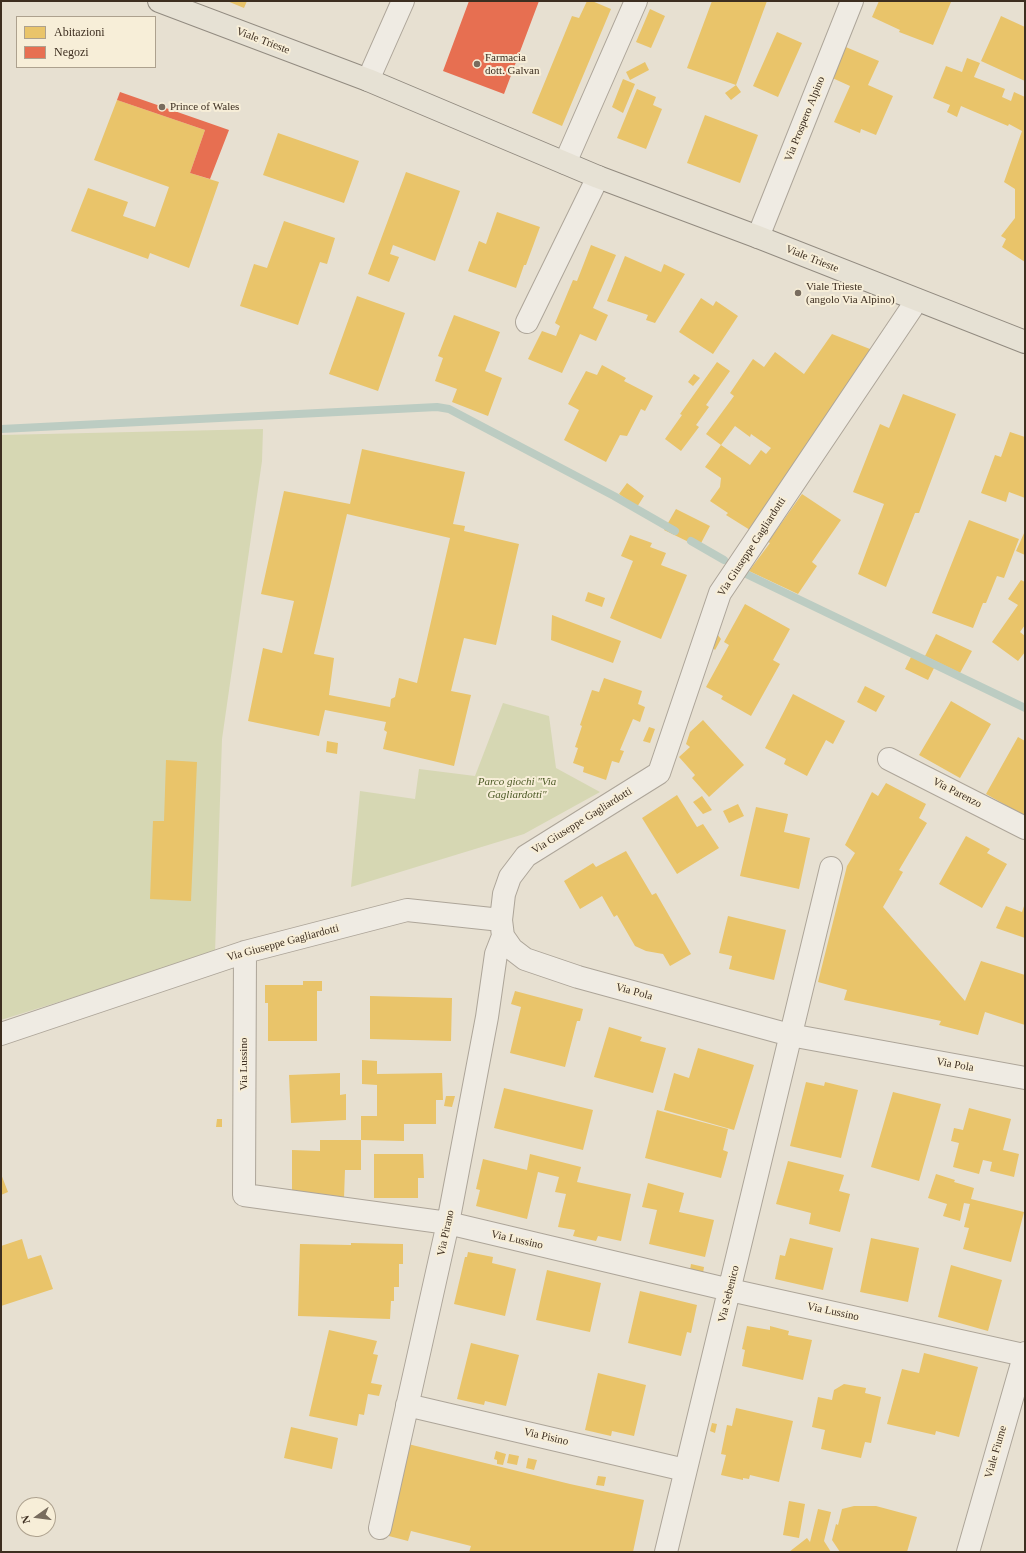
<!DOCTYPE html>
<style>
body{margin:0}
#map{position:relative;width:1026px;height:1553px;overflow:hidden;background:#e7e0d1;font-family:"Times New Roman",serif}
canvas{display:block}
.frame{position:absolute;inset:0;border:2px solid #3d2e20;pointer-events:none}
.legend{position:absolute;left:16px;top:16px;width:140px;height:52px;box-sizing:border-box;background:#f7eed8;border:1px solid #ada18e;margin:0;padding:5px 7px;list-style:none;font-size:12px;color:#3d2e20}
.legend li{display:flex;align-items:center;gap:8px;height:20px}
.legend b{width:20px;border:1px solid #ada18e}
.north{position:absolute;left:16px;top:1497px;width:40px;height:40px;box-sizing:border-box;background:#f7eed8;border:1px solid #ada18e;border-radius:50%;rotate:256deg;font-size:11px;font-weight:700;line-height:16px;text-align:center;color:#3d2e20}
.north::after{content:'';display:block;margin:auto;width:14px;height:18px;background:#786c5e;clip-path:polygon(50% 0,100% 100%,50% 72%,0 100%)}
</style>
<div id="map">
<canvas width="1026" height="1553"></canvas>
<div class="frame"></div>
<ul class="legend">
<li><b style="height:11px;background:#e9c46a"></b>Abitazioni</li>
<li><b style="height:11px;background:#e76f51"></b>Negozi</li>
</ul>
<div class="north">N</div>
</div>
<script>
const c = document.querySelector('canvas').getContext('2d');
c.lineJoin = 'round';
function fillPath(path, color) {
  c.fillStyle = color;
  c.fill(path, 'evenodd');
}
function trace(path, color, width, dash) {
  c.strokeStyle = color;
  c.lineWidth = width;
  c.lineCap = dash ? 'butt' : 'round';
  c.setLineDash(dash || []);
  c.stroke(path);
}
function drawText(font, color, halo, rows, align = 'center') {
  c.font = font + ' "Times New Roman",serif';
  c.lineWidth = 4;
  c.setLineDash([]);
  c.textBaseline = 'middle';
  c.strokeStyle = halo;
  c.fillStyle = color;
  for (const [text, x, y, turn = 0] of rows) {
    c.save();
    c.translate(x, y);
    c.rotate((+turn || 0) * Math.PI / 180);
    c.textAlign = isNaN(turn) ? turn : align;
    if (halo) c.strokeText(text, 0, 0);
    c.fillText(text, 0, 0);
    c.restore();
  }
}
fillPath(new Path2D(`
 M 263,429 L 262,461 L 222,739 L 215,953 L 1,1020 L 1,435 Z
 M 503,703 L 549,716 L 556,768 L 600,792 L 524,834 L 351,887 L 360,791 L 415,799 L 419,769 L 475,776 Z`), '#d6d7b3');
fillPath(new Path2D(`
 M 227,1 L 247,1 L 244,8 Z
 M 587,1 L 592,1 L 611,9 L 562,126 L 532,113 L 572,16 L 579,18 Z
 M 712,1 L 767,1 L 736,85 L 687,68 Z
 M 879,1 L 950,1 L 951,2 L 933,45 L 899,32 L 900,30 L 872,17 Z
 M 650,9 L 665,16 L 651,48 L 636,42 Z
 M 1001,16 L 1025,27 L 1025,81 L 981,61 Z
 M 777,32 L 802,43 L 778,97 L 753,86 Z
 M 841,45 L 879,61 L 868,85 L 893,96 L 876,135 L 861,129 L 860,133 L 834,122 L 850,86 L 828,76 Z
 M 967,58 L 980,63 L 974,77 L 1005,89 L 1002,97 L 1011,101 L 1014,92 L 1025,97 L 1025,262 L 1002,247 L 1006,239 L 1001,236 L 1015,218 L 1015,189 L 1004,182 L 1022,131 L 1009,124 L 1008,126 L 961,106 L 957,117 L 947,112 L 950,105 L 933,98 L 946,66 L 962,72 Z
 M 645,62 L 649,70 L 630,80 L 626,72 Z
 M 623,79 L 635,84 L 623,113 L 612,107 Z
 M 736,85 L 741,92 L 731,100 L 725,93 Z
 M 637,89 L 656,97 L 653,105 L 662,109 L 646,149 L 617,138 Z
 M 117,100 L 205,130 L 190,173 L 219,182 L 189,268 L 150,253 L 148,259 L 71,231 L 88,188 L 128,202 L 123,216 L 155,227 L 169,187 L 94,160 Z
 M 705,115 L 758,135 L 740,183 L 687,163 Z
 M 278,133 L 359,161 L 344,203 L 263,175 Z
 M 406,172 L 460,191 L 435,261 L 393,245 L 390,254 L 399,257 L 389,282 L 368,274 Z
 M 497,212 L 540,227 L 526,265 L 524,265 L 516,288 L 468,271 L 479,241 L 486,244 Z
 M 284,221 L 335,238 L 327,264 L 320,262 L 298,325 L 240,306 L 254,264 L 267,268 Z
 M 591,245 L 616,255 L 593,308 L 608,315 L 596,341 L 580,334 L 562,373 L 528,359 L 542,331 L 556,336 L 560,326 L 555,323 L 573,280 L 577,281 Z
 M 625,256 L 661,272 L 664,264 L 685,274 L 655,323 L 646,320 L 648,315 L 607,301 Z
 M 357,296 L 405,313 L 378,391 L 329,374 Z
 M 701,298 L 713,306 L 716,301 L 738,316 L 713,354 L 679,332 Z
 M 454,315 L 500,332 L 485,371 L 502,378 L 488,416 L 452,402 L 457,389 L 435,381 L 443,358 L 438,356 Z
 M 832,334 L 875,351 L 781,489 L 778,486 L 750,530 L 726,515 L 728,513 L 710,501 L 720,487 L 721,478 L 705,467 L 721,445 L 706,434 L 734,396 L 730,393 L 753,359 L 764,367 L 775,352 L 804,374 ZM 735,426 L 750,437 L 751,434 L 771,448 L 766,454 L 761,450 L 750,465 L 721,445 Z
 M 717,362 L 730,371 L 706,405 L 709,407 L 696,425 L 699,427 L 681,451 L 665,439 L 682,415 L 680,414 Z
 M 602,365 L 626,378 L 624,381 L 653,396 L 645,411 L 641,409 L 627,436 L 620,435 L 606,462 L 564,440 L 579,410 L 568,404 L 586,371 L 597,375 Z
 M 694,374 L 700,378 L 693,386 L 688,382 Z
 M 903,394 L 956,414 L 919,513 L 915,513 L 886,587 L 858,574 L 884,504 L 853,492 L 880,424 L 889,428 Z
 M 1010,432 L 1025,437 L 1025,498 L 1009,492 L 1006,502 L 981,493 L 995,455 L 1001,457 Z
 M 362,449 L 465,472 L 453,524 L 465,526 L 464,531 L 519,544 L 496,645 L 464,638 L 451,691 L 471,695 L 454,766 L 383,749 L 387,732 L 384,730 L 386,722 L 325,710 L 319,736 L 248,721 L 263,648 L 282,653 L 294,601 L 261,594 L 284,491 L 350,504 ZM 347,514 L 450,538 L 417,683 L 399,678 L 395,697 L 391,699 L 390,707 L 329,695 L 334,658 L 314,654 Z
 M 627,483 L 644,496 L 637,507 L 619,494 Z
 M 802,494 L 841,520 L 812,562 L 817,566 L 798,594 L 749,571 L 770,543 L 768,542 Z
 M 676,509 L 710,526 L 699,547 L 664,530 Z
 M 969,520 L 1019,539 L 1004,578 L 997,576 L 986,603 L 983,603 L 973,628 L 932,613 Z
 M 1025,531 L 1025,555 L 1016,551 Z
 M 630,535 L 652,543 L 650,547 L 666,553 L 661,565 L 687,575 L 661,639 L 610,618 L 633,561 L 621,556 Z
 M 1021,580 L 1025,582 L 1025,625 L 1020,632 L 1025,636 L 1025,652 L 1018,661 L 992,642 L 1018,605 L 1008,599 Z
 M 588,592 L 605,598 L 602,607 L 585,601 Z
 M 745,604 L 790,629 L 773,660 L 780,664 L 751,716 L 721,699 L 723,696 L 706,687 L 729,645 L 724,642 Z
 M 552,615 L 621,641 L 613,663 L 551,640 Z
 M 717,634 L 721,639 L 715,650 L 711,646 Z
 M 936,634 L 972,651 L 960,673 L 925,656 Z
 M 912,655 L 935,666 L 928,680 L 905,669 Z
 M 604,678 L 642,691 L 638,704 L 645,707 L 640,722 L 633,719 L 620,750 L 624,751 L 619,763 L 612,761 L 606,780 L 583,772 L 584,767 L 573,763 L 578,748 L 575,747 L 582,726 L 580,725 L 592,690 L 599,692 Z
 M 865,686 L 885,696 L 876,712 L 857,702 Z
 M 793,694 L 845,721 L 833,744 L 826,740 L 807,776 L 784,764 L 786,759 L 765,748 Z
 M 951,701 L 991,724 L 960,778 L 919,755 Z
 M 703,720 L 744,765 L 709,797 L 692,778 L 695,775 L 679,757 L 690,747 L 686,744 L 690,732 Z
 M 649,727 L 655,729 L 650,743 L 643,741 Z
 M 1018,737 L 1025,741 L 1025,816 L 986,794 Z
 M 327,741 L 338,743 L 337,754 L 326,752 Z
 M 166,760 L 197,762 L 191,901 L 150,899 L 153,821 L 164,821 Z
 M 886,783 L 926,804 L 919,818 L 927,823 L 899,870 L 903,872 L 883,907 L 965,1001 L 981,961 L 1025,975 L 1025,1025 L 985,1012 L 978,1035 L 939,1025 L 941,1021 L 844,1000 L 847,990 L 818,982 L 847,866 L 855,853 L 845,845 L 872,792 L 878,796 Z
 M 677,795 L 697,827 L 703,824 L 719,848 L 677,874 L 642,818 Z
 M 702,796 L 712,810 L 703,814 L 693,802 Z
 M 738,804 L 744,816 L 729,823 L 723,811 Z
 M 756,807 L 788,814 L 784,832 L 810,838 L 799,889 L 740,876 Z
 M 966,836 L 990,849 L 987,853 L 1007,864 L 982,908 L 939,884 Z
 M 626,851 L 652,895 L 656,893 L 691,954 L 670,966 L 663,954 L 646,951 L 635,946 L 617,915 L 614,917 L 602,896 L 580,909 L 564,881 L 593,863 L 596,867 Z
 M 1025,903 L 1025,938 L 996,928 L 1006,906 L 1022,912 Z
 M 728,916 L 786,930 L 774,980 L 729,969 L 732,956 L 719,953 Z
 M 303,981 L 322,981 L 322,991 L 317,991 L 317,1041 L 268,1041 L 268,1003 L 265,1003 L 265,985 L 303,985 Z
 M 515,991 L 583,1009 L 580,1021 L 577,1021 L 565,1067 L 510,1053 L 521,1007 L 511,1004 Z
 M 370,996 L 452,998 L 451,1041 L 370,1039 Z
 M 609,1027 L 642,1037 L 640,1041 L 666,1048 L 653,1093 L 594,1077 Z
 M 698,1048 L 754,1065 L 734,1130 L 664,1110 L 674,1073 L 689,1078 Z
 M 362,1060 L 377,1061 L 377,1074 L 442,1073 L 443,1100 L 436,1100 L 436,1124 L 404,1124 L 404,1141 L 361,1140 L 361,1116 L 377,1116 L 377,1085 L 362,1084 Z
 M 340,1073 L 340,1095 L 346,1094 L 346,1120 L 291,1123 L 289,1075 Z
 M 806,1082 L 824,1086 L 825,1082 L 858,1090 L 841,1158 L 790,1146 Z
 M 504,1088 L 593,1110 L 583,1150 L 494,1128 Z
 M 893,1092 L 941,1104 L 919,1181 L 871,1167 Z
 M 446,1096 L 455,1096 L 452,1107 L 444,1106 Z
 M 969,1108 L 1011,1119 L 1003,1150 L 1019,1154 L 1014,1177 L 990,1171 L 992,1162 L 983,1160 L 979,1174 L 953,1167 L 959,1143 L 951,1141 L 954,1128 L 963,1130 Z
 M 657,1110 L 728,1129 L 723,1150 L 728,1152 L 721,1178 L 645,1158 Z
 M 217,1119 L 222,1119 L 222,1127 L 216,1127 Z
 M 320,1140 L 361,1140 L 361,1170 L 345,1170 L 344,1198 L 292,1197 L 292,1150 L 320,1151 Z
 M 374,1154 L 423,1154 L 424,1178 L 418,1178 L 418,1198 L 374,1198 Z
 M 530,1154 L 581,1167 L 577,1182 L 631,1194 L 621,1241 L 598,1236 L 596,1241 L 573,1236 L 575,1230 L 558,1227 L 566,1194 L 555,1192 L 559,1177 L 538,1172 L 527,1219 L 476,1206 L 480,1190 L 476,1189 L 483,1159 L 527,1170 Z
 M 788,1161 L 844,1175 L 839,1191 L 850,1194 L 840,1232 L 809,1224 L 811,1213 L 776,1204 Z
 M 1,1174 L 8,1192 L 1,1195 Z
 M 936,1174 L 955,1180 L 954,1182 L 974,1188 L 971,1199 L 1024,1212 L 1011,1262 L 963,1249 L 969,1228 L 964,1227 L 970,1204 L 964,1203 L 960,1221 L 943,1216 L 947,1204 L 928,1198 Z
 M 648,1183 L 684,1193 L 679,1212 L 714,1220 L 705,1257 L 649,1244 L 657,1210 L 642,1207 Z
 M 790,1238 L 833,1248 L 823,1290 L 775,1279 L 780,1255 L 785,1256 Z
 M 871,1238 L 919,1248 L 908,1302 L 860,1292 Z
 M 22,1239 L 28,1259 L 41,1255 L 53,1289 L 1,1306 L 1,1246 Z
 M 351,1243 L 403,1244 L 403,1264 L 399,1264 L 399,1287 L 394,1287 L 394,1301 L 391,1301 L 390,1319 L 298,1316 L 300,1244 L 351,1245 Z
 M 468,1252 L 493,1257 L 492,1263 L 516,1269 L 505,1316 L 454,1304 L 465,1257 L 467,1257 Z
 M 691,1264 L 704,1267 L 703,1273 L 690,1270 Z
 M 951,1265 L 1002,1280 L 988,1331 L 938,1317 Z
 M 547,1270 L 601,1283 L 590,1332 L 536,1320 Z
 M 640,1291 L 697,1305 L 691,1333 L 687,1332 L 681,1356 L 628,1343 Z
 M 747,1326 L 770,1330 L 770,1326 L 789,1331 L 788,1335 L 812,1340 L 803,1380 L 742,1366 L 745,1350 L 742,1349 Z
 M 329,1330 L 377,1341 L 373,1354 L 378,1355 L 371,1383 L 382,1385 L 379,1396 L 368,1394 L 364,1415 L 359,1414 L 357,1426 L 309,1416 Z
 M 471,1343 L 519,1355 L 506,1406 L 485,1401 L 484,1405 L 457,1399 Z
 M 924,1353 L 978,1367 L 959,1437 L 936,1431 L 935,1435 L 887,1424 L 902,1369 L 919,1373 Z
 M 598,1373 L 646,1385 L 634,1436 L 612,1431 L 611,1436 L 585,1430 Z
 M 844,1384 L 866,1388 L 865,1393 L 881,1397 L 871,1443 L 865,1442 L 861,1458 L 821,1449 L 825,1430 L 812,1427 L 818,1397 L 832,1400 L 834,1390 Z
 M 736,1408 L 793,1421 L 779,1482 L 750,1475 L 749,1479 L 743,1478 L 743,1480 L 721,1475 L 726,1455 L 721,1454 L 727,1425 L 732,1426 Z
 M 712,1423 L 717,1424 L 715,1433 L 710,1431 Z
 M 291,1427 L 338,1438 L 332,1469 L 284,1458 Z
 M 404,1443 L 570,1484 L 644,1500 L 633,1552 L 469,1552 L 471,1546 L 411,1531 L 408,1541 L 381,1534 Z
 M 496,1451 L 506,1454 L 503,1465 L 497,1464 L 497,1460 L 494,1459 Z
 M 509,1454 L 519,1456 L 517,1465 L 507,1463 Z
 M 528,1458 L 537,1460 L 534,1470 L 526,1468 Z
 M 598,1476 L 606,1477 L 604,1486 L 596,1485 Z
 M 789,1501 L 805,1504 L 799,1538 L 783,1535 Z
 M 854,1506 L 876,1506 L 917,1517 L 907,1552 L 840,1552 L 832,1540 L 836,1524 L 838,1525 L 842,1509 Z
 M 818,1509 L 831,1512 L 824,1541 L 831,1552 L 789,1552 L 807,1538 L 810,1542 Z`), '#e9c46a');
fillPath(new Path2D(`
 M 469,1 L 539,1 L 504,94 L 443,71 Z
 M 120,92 L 229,130 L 210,179 L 190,173 L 205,130 L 117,100 Z`), '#e76f51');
trace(new Path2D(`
 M 1,429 L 437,407 L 449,409 L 614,496 L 675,531
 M 691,541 L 724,560
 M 744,573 L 1025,708`), '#bcccc2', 8);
const minor = new Path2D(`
 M 368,80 L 403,1
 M 565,163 L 636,1
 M 758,237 L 852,1
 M 917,300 L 720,593 L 659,773 L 526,856 L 510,877 L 504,894 L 501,920 L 503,936 L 512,949 L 525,959 L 578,977 L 790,1035 L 1025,1078
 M 527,322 L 598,177
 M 889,759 L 1025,828
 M 245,952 L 244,1195 L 448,1223 L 730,1290 L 1024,1355
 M 1,1034 L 245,952 L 407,910 L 501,920
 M 407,1405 L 685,1470
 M 380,1528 L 448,1223 L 487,1017 L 496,954 L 503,936
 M 666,1552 L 831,868`);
const tertiary = new Path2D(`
 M 968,1552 L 1025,1353`);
const primary = new Path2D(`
 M 159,1 L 368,80 L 598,177 L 758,237 L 1025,342`);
trace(minor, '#ada599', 24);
trace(tertiary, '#ada599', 24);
trace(primary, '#928b80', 24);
trace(minor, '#efebe3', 22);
trace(tertiary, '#efebe3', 22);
trace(primary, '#e6e1d4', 22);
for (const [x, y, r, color] of [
 [477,64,4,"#786c5e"],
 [162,107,4,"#786c5e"],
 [798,293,4,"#786c5e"]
]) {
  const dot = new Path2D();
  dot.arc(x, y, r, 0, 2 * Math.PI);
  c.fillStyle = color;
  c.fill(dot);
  trace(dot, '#f7eed8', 1.5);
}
drawText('11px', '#3d2e20', '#f7eed8', [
 ["Viale Trieste",263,41,21],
 ["Via Prospero Alpino",805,119,-68],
 ["Viale Trieste",812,259,22],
 ["Via Giuseppe Gagliardotti",752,547,-57],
 ["Via Parenzo",957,793,27],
 ["Via Giuseppe Gagliardotti",582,821,-32],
 ["Via Giuseppe Gagliardotti",283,943,-15],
 ["Via Pola",634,992,15],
 ["Via Lussino",244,1064,-90],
 ["Via Pola",955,1065,10],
 ["Via Pirano",446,1233,-78],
 ["Via Lussino",517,1240,13],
 ["Via Sebenico",729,1294,-76],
 ["Via Lussino",833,1312,12],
 ["Via Pisino",546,1437,13],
 ["Viale Fiume",996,1452,-74]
]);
drawText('11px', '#3d2e20', '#f7eed8', [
 ["Farmacia",485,58],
 ["dott. Galvan",485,71],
 ["Prince of Wales",170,107],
 ["Viale Trieste",806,287],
 ["(angolo Via Alpino)",806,300]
], 'left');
drawText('italic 11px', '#4d5a26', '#f7eed8', [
 ["Parco giochi \"Via",517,782],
 ["Gagliardotti\"",517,795]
]);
</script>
